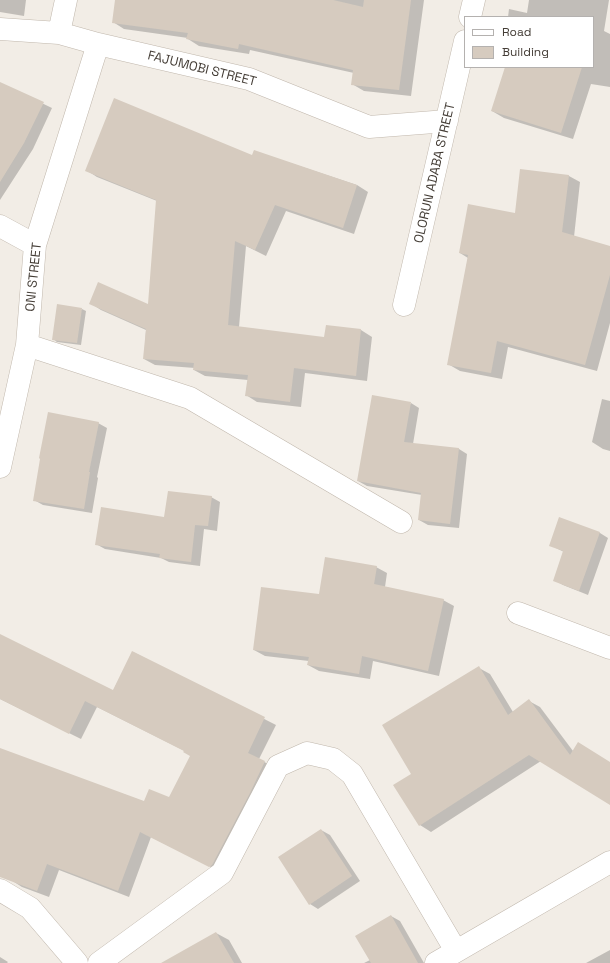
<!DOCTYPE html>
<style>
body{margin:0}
#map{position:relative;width:610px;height:963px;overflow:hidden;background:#f2ede6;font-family:"Space Grotesk",sans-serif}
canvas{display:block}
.legend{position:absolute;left:464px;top:16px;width:130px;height:52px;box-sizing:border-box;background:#fff;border:1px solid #b4b1af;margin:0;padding:5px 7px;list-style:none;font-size:12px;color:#443d36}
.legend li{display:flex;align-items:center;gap:8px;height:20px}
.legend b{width:20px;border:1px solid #b4b1af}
</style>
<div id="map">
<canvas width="610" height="963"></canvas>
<ul class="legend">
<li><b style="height:5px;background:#fff"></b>Road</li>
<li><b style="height:11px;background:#d6cbbf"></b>Building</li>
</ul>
</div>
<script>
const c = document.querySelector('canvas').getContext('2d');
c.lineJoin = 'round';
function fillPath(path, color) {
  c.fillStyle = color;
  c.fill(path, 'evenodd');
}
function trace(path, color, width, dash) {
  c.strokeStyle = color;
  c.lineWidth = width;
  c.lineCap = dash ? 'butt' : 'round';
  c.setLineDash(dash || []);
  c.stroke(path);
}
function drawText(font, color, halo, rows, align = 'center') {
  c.font = font + ' "Space Grotesk",sans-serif';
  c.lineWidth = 3;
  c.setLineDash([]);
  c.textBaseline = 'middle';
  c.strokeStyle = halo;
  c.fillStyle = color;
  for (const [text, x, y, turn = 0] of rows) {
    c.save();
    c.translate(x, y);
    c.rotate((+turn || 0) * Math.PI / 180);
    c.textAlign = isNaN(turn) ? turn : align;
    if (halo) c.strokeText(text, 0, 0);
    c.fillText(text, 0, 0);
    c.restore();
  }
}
fillPath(new Path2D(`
 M 0,0 L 26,0 L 24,16 L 0,12 Z
 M 116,0 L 424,0 L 411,96 L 364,91 L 352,84 L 354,73 L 250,50 L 249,54 L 199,46 L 188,39 L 188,38 L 124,29 L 113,22 Z
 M 529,0 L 609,0 L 604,31 L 610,34 L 610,87 L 591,84 L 573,139 L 504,118 L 492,111 L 506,67 L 593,67 L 593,17 L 508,17 L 509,9 L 527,13 Z
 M 0,83 L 52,108 L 33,149 L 0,200 Z
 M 254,151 L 357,185 L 368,192 L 354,234 L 286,211 L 266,256 L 246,246 L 239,327 L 325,338 L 327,326 L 361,330 L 372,337 L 367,381 L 305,373 L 301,407 L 257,402 L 246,395 L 248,380 L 205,376 L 194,370 L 195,368 L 155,365 L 144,359 L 146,330 L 101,310 L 90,303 L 149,305 L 157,201 L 97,177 L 86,170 L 253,156 Z
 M 521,170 L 569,176 L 580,182 L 574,237 L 610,247 L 610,323 L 597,371 L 508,347 L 502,379 L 460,371 L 448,364 L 468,258 L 460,253 L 516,214 Z
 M 82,309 L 86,311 L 81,345 L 57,342 L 53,339 Z
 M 602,399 L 610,401 L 610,451 L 603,449 L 592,442 Z
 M 411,403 L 419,408 L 413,444 L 459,449 L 467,454 L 459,528 L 428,525 L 419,520 L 422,495 L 367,486 L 358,481 Z
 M 98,423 L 107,428 L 97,477 L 98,478 L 92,513 L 43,505 L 34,500 Z
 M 211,497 L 220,502 L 217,531 L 204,529 L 200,566 L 169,562 L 161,558 L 105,549 L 96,544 L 165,518 Z
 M 560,519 L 600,533 L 608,538 L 588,595 L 563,585 L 554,580 L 564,552 L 550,545 Z
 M 376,567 L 387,573 L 385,587 L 443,600 L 454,606 L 439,676 L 373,661 L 370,679 L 319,671 L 308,665 L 309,661 L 265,656 L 254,650 L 320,595 Z
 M 0,635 L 113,691 L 133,652 L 276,725 L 259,759 L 275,768 L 221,872 L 151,837 L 129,897 L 59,870 L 49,897 L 22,887 L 11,880 L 0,835 L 0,749 L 145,802 L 170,798 L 191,756 L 185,751 L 97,707 L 81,739 L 0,699 Z
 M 479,668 L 490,674 L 513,712 L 529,701 L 540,707 L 573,751 L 610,763 L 610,803 L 541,761 L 431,832 L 420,825 L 412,774 Z
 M 321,830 L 330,835 L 360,881 L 318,909 L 310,904 Z
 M 391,916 L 400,921 L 424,963 L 364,963 L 370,960 Z
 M 216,933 L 229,940 L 242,963 L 163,963 Z
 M 610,950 L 610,963 L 586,963 Z
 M 0,957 L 8,962 L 7,963 L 0,963 Z`), '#0003');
fillPath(new Path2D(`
 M 115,0 L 333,0 L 363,7 L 364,0 L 411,0 L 399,90 L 351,85 L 353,70 L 239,44 L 238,49 L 186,39 L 188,33 L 112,23 Z
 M 505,67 L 582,67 L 561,133 L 491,111 Z
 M 0,82 L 44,102 L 24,143 L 0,182 Z
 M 114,98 L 252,155 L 254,150 L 357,185 L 343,228 L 275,205 L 255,250 L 235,241 L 228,325 L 324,337 L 326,325 L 361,329 L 356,376 L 294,368 L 290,402 L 245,396 L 248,375 L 193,370 L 194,363 L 143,359 L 146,329 L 89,304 L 98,282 L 148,304 L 156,200 L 85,171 Z
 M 520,169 L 569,175 L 562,232 L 610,246 L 610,275 L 585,365 L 497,341 L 491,373 L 447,365 L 468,255 L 459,253 L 468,204 L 515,213 Z
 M 57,304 L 82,308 L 77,343 L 52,340 Z
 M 372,395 L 411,402 L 404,442 L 459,448 L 450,524 L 418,520 L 421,493 L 357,481 Z
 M 48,412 L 99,422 L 89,472 L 90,472 L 84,509 L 33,501 L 40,459 L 39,458 Z
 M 168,491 L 212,496 L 208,526 L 195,525 L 191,562 L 159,558 L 160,554 L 95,545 L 101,507 L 164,517 Z
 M 559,517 L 600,532 L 579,591 L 553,581 L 563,551 L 549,546 Z
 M 325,557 L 377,566 L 374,584 L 444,599 L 428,671 L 362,656 L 359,674 L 307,665 L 309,657 L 253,650 L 261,587 L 319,594 Z
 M 0,634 L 113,690 L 132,651 L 265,717 L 248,753 L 265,761 L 250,793 L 212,865 L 209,867 L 140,832 L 118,891 L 47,864 L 37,891 L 0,877 L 0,748 L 144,801 L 149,789 L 169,797 L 190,756 L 183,752 L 184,751 L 85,701 L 69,734 L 0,699 Z
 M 479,666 L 508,715 L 529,699 L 570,755 L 578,742 L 610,762 L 610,805 L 529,755 L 419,826 L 393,785 L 411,774 L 382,725 Z
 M 321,829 L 352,876 L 309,905 L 278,857 Z
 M 391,915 L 418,963 L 371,963 L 355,936 Z
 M 216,932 L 234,963 L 161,963 Z`), '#d6cbbf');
const minor = new Path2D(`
 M 470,17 L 474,0
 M 0,29 L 59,33 L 98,44 L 249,79 L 369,127 L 447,121
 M 59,33 L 66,0
 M 0,226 L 35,245
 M 404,305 L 465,41
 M 27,345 L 190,398 L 401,522
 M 0,467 L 27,345 L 35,245 L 98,44
 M 518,613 L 610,648
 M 0,890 L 30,908 L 77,963
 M 99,963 L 222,873 L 278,766 L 307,753 L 333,759 L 352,774 L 456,951
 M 436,963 L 610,862`);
trace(minor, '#c0b7ac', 23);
trace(minor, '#fff', 22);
drawText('13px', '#443d36', '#fff', [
 ["FAJUMOBI STREET",202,69,14],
 ["OLORUN ADABA STREET",435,173,-77],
 ["ONI STREET",34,277,-84]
]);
</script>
